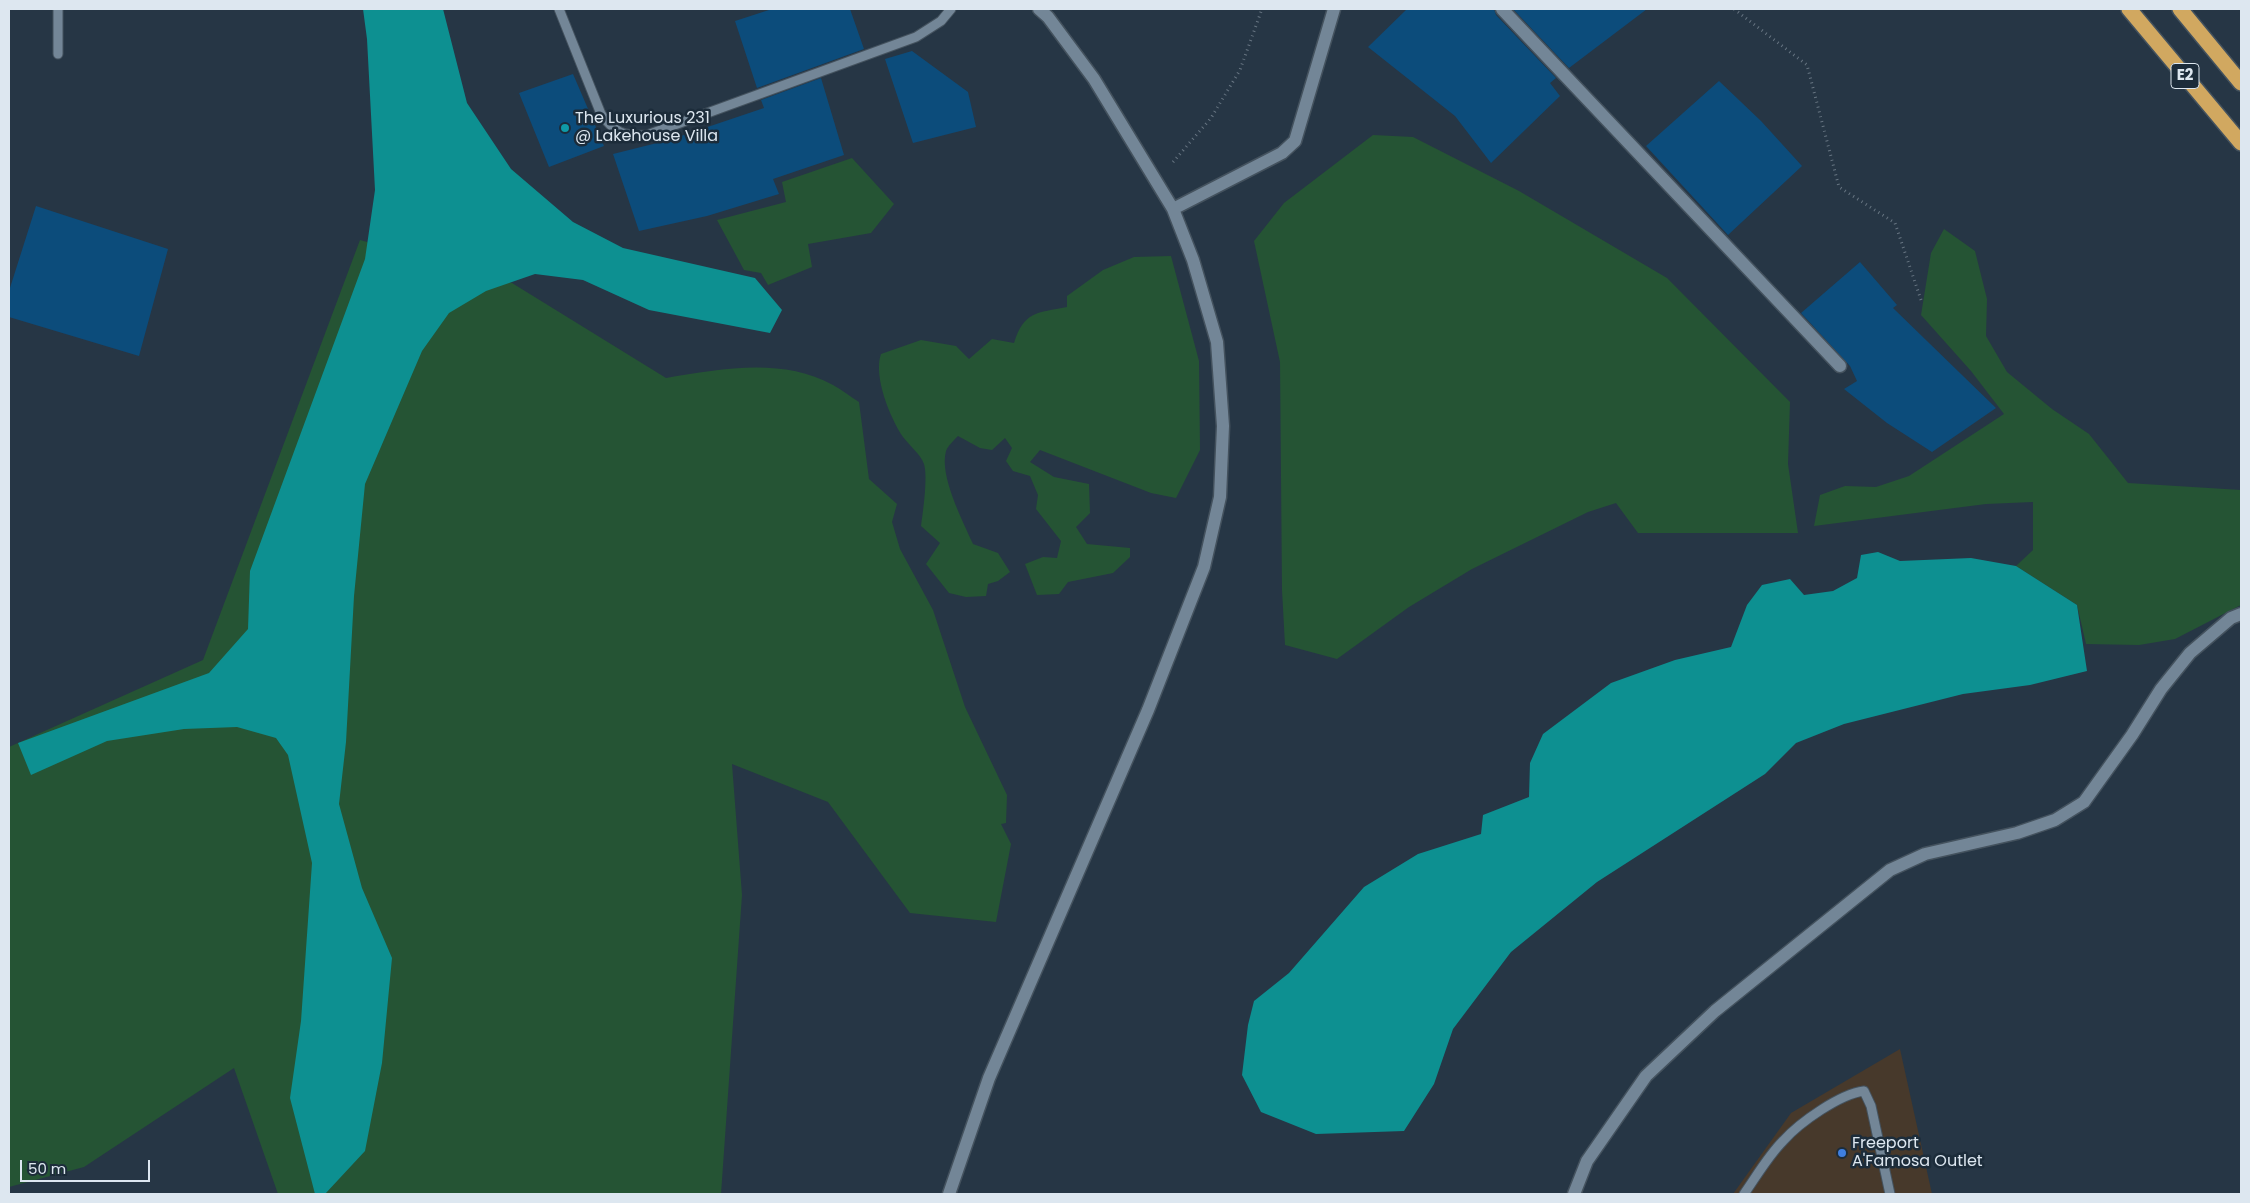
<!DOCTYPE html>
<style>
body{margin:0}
#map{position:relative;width:2250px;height:1203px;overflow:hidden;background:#263645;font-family:Poppins,sans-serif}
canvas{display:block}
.frame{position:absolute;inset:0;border:10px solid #dde7f0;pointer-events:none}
.scale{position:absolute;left:20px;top:1160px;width:130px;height:22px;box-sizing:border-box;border:2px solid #dde7f0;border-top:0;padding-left:6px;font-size:15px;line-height:18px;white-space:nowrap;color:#dde7f0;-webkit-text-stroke:4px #1c2c3a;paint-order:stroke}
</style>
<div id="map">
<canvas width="2250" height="1203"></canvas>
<div class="frame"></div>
<div class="scale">50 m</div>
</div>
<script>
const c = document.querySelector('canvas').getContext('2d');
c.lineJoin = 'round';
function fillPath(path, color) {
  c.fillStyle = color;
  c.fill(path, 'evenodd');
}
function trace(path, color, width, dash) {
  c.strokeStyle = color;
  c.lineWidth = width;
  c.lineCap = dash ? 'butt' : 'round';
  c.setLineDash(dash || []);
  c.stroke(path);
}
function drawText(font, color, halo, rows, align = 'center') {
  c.font = font + ' Poppins,sans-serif';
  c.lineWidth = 5;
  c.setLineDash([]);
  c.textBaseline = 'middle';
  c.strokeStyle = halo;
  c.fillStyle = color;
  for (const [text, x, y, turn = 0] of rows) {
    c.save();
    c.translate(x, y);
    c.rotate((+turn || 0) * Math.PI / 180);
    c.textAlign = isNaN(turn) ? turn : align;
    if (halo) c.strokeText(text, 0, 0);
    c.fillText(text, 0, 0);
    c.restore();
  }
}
fillPath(new Path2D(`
 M 1900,1049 L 1932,1194 L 1733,1194 L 1791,1113 Z`), '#47392b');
fillPath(new Path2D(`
 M 1373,135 L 1413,137 L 1519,191 L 1667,278 L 1790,402 L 1788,464 L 1798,533 L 1638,533 L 1616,503 L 1588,512 L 1472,569 L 1409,607 L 1337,659 L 1285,645 L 1282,590 L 1280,362 L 1254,241 L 1284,203 Z
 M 852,158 L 894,204 L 871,233 L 808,244 L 812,267 L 768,285 L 761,273 L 744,270 L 717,220 L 786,202 L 782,182 Z
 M 1944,229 L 1975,251 L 1987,299 L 1986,336 L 2007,372 L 2052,409 L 2089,434 L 2128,483 L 2241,490 L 2241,605 L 2175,639 L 2139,645 L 2086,644 L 2077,605 L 2016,566 L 2033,550 L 2033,502 L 1986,504 L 1814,526 L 1820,495 L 1845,486 L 1876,487 L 1909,476 L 2004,414 L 1971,371 L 1921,315 L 1931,253 Z
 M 360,240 L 512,283 L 666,378 C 721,369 782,357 833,385 C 842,390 851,397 859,402 L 869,479 L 897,504 L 892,522 L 900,549 L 933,610 L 965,707 L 1007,795 L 1006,823 L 1001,824 L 1011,844 L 996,922 L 910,913 L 828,802 L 732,764 L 742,895 L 721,1194 L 278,1194 L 234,1068 L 84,1167 L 9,1187 L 9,747 L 203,660 Z
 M 1171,256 L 1199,361 L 1200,450 L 1176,498 L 1151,493 L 1040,450 L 1030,462 L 1054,477 L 1089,484 L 1090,513 L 1076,527 L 1087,544 L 1130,548 L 1130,557 L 1113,573 L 1068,582 L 1059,594 L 1037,595 L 1025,564 L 1043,557 L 1057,558 L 1061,541 L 1036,509 L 1038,495 L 1030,476 L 1013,471 L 1006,461 L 1012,448 L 1005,438 L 992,450 L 980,448 L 958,436 C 954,440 948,446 946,451 C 939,476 963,521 973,544 L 998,553 L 1010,572 L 998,581 L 988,584 L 986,596 L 966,597 L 949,593 L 926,564 L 940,543 L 921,526 C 923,512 928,477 924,464 C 921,455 909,445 903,437 C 890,418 873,376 881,354 L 921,340 L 956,346 L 969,359 L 992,339 L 1014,343 C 1024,311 1037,313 1067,307 L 1067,296 L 1103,270 L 1134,257 Z`), '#255434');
fillPath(new Path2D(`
 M 363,9 L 443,9 L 467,103 L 511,169 L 573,222 L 623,248 L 755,278 L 782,310 L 770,333 L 649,310 L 583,280 L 535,274 L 486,291 L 449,313 L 422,351 L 365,484 L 354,596 L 346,742 L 339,804 L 362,888 L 392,958 L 382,1063 L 365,1151 L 325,1194 L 315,1194 L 290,1098 L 301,1021 L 312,863 L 288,755 L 276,738 L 237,727 L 184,729 L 107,741 L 31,775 L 18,743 L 209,673 L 248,629 L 250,571 L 365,259 L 375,190 L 367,39 Z
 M 1878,552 L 1900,561 L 1971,558 L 2016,566 L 2077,605 L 2087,671 L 2030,685 L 1963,694 L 1844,724 L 1796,743 L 1765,774 L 1597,882 L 1511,952 L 1453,1029 L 1434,1084 L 1404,1131 L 1316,1134 L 1261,1112 L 1242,1075 L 1248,1025 L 1254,1001 L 1289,973 L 1364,887 L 1418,854 L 1481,834 L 1483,815 L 1529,797 L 1530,763 L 1543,734 L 1611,683 L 1675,660 L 1731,647 L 1747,605 L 1762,585 L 1790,579 L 1804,595 L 1833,591 L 1857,578 L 1861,555 Z`), '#0d9091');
fillPath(new Path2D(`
 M 772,9 L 850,9 L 864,49 L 757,88 L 735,21 Z
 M 1407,9 L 1494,9 L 1496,15 L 1556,78 L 1550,83 L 1560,96 L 1491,163 L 1455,116 L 1368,47 Z
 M 1513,9 L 1647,9 L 1569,68 Z
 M 912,51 L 968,92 L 976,127 L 913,143 L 885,59 Z
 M 573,74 L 604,146 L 549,167 L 519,93 Z
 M 821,78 L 844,155 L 773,179 L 779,194 L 707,216 L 639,231 L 613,154 L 669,140 L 764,108 L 761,100 Z
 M 1719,81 L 1761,121 L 1802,166 L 1728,235 L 1646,146 Z
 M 36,206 L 168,249 L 139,356 L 9,317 L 9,291 Z
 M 1860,262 L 1897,305 L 1893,308 L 1996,408 L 1932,452 L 1887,423 L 1844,389 L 1857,381 L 1850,366 L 1801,313 Z`), '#0c4c7b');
const service = new Path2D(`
 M 58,9 L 58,54
 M 559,9 L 601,114 C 615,133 623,136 647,135 L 916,37 L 941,21 L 951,9
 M 1744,1194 C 1756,1177 1768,1156 1783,1141 C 1800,1122 1840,1094 1864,1091 L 1871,1106 L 1890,1194`);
const minor = new Path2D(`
 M 1502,9 L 1840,366
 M 1173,209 L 1282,153 L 1295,141 L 1334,9
 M 949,1194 L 989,1078 L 1148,710 L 1204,567 L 1220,497 L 1223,426 L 1217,342 L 1193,260 L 1173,209 L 1094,79 L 1048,17 L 1039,9
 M 1574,1194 L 1587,1161 L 1646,1076 L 1715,1011 L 1890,870 L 1925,854 L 2017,833 L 2055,820 L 2084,802 L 2132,735 L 2161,689 L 2190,653 L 2231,618 L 2241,614`);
const motorway = new Path2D(`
 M 2129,9 L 2241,143
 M 2180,9 L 2241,83`);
trace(service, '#44525e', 11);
trace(minor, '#44525e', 15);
trace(motorway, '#44525e', 18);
trace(new Path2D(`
 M 1734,9 L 1807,65 L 1839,187 L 1895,223 L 1921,300
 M 1173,162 L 1211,118 L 1240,70 L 1262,9`), '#677582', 3, [1, 4]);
trace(service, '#738697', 9);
trace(minor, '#738697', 12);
trace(motorway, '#d1a860', 15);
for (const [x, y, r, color] of [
 [565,128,5,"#0f9aa8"],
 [1842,1153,5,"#3f7fe0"]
]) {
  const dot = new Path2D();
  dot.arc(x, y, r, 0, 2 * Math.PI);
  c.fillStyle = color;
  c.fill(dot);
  trace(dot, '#1c2c3a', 2);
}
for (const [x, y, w] of [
 [2185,76,28]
]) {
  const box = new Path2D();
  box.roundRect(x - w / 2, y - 12.5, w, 25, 4);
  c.fillStyle = '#1c2c3a';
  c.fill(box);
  trace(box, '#dde7f0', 1);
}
drawText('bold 15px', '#dde7f0', null, [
 ["E2",2185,76]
]);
drawText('16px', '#dde7f0', '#1c2c3a', [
 ["The Luxurious 231",575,119],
 ["@ Lakehouse Villa",575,137],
 ["Freeport",1852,1144],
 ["A'Famosa Outlet",1852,1162]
], 'left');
</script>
